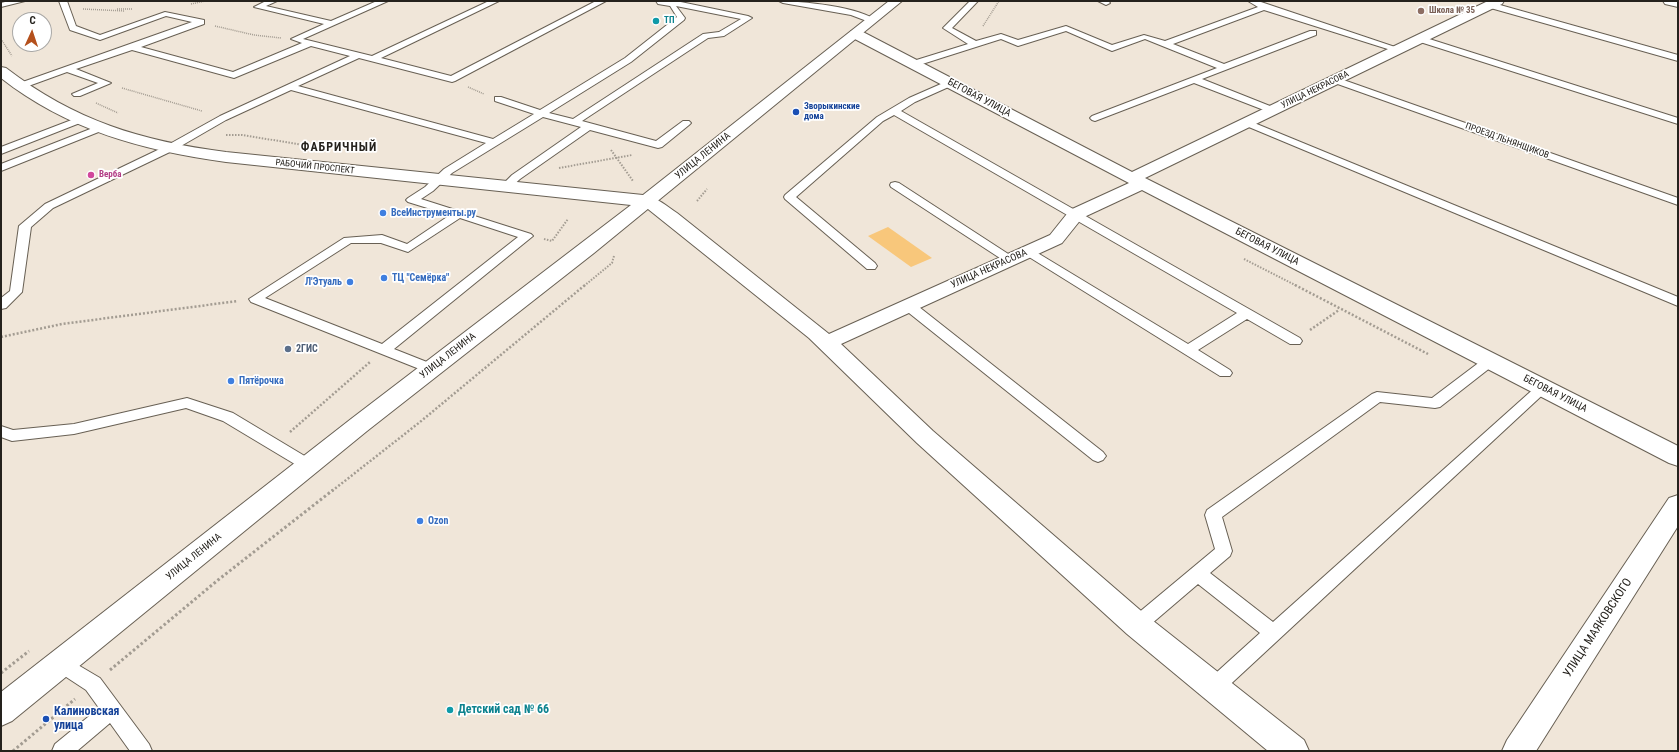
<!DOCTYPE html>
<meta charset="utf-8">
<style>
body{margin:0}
#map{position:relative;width:1679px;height:752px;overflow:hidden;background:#f0e6d9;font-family:"Roboto Condensed",sans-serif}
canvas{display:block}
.frame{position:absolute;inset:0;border:2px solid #25221d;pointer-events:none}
.north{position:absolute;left:12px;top:12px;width:40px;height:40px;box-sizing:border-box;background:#fff;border:1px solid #a8a7a5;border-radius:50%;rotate:3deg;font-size:11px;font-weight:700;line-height:16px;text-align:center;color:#25221d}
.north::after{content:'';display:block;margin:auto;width:14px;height:18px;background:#b4501c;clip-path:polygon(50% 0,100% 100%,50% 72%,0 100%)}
</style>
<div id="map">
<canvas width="1679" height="752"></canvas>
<div class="frame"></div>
<div class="north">С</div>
</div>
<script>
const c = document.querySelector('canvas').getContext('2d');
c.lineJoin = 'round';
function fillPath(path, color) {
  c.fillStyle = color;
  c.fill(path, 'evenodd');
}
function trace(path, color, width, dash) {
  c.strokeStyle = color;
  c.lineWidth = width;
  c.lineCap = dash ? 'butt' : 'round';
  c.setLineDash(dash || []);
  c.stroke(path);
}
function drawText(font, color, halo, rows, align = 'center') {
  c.font = font + ' "Roboto Condensed",sans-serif';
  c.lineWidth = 3.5;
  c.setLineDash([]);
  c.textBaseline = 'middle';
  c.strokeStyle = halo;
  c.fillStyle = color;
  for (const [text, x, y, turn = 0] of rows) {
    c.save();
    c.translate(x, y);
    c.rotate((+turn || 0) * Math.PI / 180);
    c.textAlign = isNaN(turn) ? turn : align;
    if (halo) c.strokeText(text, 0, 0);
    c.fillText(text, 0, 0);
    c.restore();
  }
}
fillPath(new Path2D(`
 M 888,227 L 932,258 L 911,267 L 868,236 Z`), '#f8c77b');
const lane = new Path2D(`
 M 9,1 L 25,1 L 1,7 L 1,3 Z
 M 59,1 L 67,1 L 76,26 L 100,35 L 165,12 L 204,20 L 204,24 L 141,47 L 233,72 L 302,43 L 291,39 L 324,24 L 254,7 L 266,1 L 277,1 L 266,6 L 331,21 L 377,1 L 388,1 L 303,39 L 372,56 L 489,1 L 499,1 L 381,58 L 451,76 L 596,1 L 606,1 L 455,81 L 452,82 L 359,58 L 298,86 L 493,139 L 534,114 L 495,101 L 495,97 L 501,97 L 540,110 L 625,58 L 677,17 L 667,1 L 676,1 L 748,16 L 752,18 L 724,36 L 708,38 L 582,121 L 656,141 L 683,121 L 689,121 L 691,123 L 689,125 L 662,147 L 658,148 L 590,130 L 520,179 L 509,189 L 501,189 L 500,187 L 512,175 L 581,127 L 543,117 L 452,173 L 433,191 L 421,199 L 531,234 L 533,236 L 394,349 L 437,366 L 439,369 L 437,372 L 432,374 L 251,302 L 249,299 L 344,238 L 382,235 L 407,244 L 450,215 L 408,202 L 406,200 L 408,198 L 425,187 L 444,169 L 486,143 L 291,90 L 226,120 L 174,150 L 53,208 L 31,227 L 22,292 L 6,308 L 1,309 L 1,298 L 10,291 L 19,226 L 45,204 L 166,146 L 220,116 L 350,56 L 311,46 L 234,78 L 132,50 L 76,69 L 111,83 L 80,96 L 74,96 L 72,94 L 98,83 L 67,72 L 23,88 L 17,88 L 17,84 L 192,22 L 166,16 L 100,40 L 70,30 ZM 676,6 L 741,19 L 719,32 L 703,34 L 573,119 L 549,113 L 631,62 L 684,20 L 685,18 ZM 460,218 L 518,237 L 382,344 L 265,298 L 351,243 L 381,243 L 408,252 Z
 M 779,1 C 800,1 862,7 876,21 L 872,23 L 851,15 L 783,3 Z
 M 970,1 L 978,1 L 952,28 L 976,41 L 1001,34 L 1018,40 L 1066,26 L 1112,45 L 1144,35 L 1165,41 L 1258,7 L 1248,1 L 1258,1 L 1401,49 L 1397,52 L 1394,51 L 1264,10 L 1173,44 L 1224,64 L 1310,31 L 1316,31 L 1316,35 L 1202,79 L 1275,108 L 1275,112 L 1269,112 L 1194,83 L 1095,121 L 1092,120 L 1090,118 L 1092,116 L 1217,68 L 1145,39 L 1112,51 L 1066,31 L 1018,46 L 1001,39 L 916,66 L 910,66 L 910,62 L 968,44 L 943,28 Z
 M 1098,1 L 1108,1 L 1110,3 L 1106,5 Z
 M 1487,3 L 1493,3 L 1678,55 L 1678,61 L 1487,7 Z
 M 1417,37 L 1423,37 L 1678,118 L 1678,124 L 1417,41 Z
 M 1335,77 L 1678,198 L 1678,205 L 1332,82 L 1332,78 Z
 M 950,80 L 955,83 L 953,85 L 915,102 L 901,111 L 1300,338 L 1302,341 L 1300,344 L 1290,344 L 1247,319 L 1198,350 L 1230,370 L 1232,373 L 1230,376 L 1220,376 L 1021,252 L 1027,248 L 1031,249 L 1188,344 L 1237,313 L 894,115 L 883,121 L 796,197 L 875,263 L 877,266 L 875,269 L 867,269 L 785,199 L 784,197 L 785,195 L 877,117 L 909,98 Z
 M 82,116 L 85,117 L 87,119 L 85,121 L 1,154 L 1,147 Z
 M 1247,120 L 1678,297 L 1678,306 L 1244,125 L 1242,123 L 1244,121 Z
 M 103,124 L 108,127 L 106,129 L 1,171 L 1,164 Z
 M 895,182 L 899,183 L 1016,259 L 1014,262 L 1006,262 L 891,187 L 890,185 L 891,183 Z
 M 909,302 L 914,303 L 1103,452 L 1106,456 L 1103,460 L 1098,462 L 1093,460 L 904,309 L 903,306 Z
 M 1490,356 L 1495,358 L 1497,361 L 1495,364 L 1440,407 L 1435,408 L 1380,402 L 1222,517 L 1232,551 L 1230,556 L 1210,573 L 1273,622 L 1538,385 L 1543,383 L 1548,385 L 1550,388 L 1221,693 L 1214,696 L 1207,693 L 1204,687 L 1207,681 L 1260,633 L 1198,584 L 1143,631 L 1137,633 L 1131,631 L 1128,625 L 1131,619 L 1215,549 L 1205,515 L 1207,510 L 1372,394 L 1377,392 L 1432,398 L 1485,358 Z
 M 187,398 L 233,413 L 313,461 L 316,465 L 313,469 L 308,471 L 303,469 L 223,421 L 186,408 L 74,434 L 12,441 L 1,437 L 1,426 L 13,430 L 74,424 Z
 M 61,655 L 100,678 L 149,744 L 152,751 L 130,751 L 110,723 L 77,751 L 52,751 L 55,744 L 99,708 L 86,690 L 54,669 L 52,663 L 54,657 Z`);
const street = new Path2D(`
 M 656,1 L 678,1 L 670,6 L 658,4 Z
 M 1488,1 L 1504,1 L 1502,4 L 1145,178 L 1678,446 L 1678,466 L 1669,463 L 1142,190 L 1082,218 L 1062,243 L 841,344 L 933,431 L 1147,616 L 1304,740 L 1309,751 L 1268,751 L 1127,634 L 917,443 L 809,338 L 638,201 L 641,197 C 654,194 666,206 677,213 L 829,334 L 1050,235 L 1070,210 L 1129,183 L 851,37 L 850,34 L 851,31 L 861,31 L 1132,172 Z
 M 1663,1 L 1678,1 L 1678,7 L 1665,4 Z
 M 1678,495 L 1678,526 L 1536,751 L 1502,751 L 1507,740 L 1669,498 Z`);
const secondary = new Path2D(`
 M 889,1 L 902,1 L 594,253 L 367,431 L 12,721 L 1,726 L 1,692 L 351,419 L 631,205 L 226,162 C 144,151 67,130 1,78 L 1,67 L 6,68 C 75,121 141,141 226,152 L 643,195 Z`);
trace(lane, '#686054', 2);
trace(street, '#686054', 2);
trace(secondary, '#686054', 2);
trace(new Path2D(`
 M 191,4 L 205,1
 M 83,9 L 125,11
 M 117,9 L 132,9
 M 215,26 L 254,35 L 281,38
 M 983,26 L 999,1
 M 1,39 L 12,56
 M 468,87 L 484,94
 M 122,88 L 202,111
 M 96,103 L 118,113`), '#a39c92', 1.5, [1, 1]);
trace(new Path2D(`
 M 226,135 L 242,135 L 310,146
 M 611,150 L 633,181
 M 559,168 L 632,155
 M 697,201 L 707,189
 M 544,239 L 552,241 L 568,219
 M 1244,259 L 1297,286
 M 584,286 L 612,263 L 614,256`), '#a39c92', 2, [1.5, 1.5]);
trace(new Path2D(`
 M 1295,285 L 1428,354
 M 1310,330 L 1339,310
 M 1,337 L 62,324 L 238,301
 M 290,432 L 370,362
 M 332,491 L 420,422 L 585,285`), '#a39c92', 2.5, [2, 2]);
trace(new Path2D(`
 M 110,670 L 218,580 L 333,490
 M 1,673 L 29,651
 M 13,751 L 75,699`), '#a39c92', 3, [2.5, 2.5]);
fillPath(lane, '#fff');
fillPath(street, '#fff');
fillPath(secondary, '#fff');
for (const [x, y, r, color] of [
 [1421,11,4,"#8d6e63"],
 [656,21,4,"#0f9aa8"],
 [796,112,4,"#1a4fb4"],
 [91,175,4,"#d1479c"],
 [383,213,4,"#3f7fe0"],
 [384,278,4,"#3f7fe0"],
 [350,282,4,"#3f7fe0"],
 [288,349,4,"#5c6f8a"],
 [231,381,4,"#3f7fe0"],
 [420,521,4,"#3f7fe0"],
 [450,710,4,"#0f9aa8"],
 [46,719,4,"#1a4fb4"]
]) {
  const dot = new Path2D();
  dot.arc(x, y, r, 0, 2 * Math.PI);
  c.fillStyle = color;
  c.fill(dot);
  trace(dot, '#fff', 1.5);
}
drawText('bold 9px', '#785e54', '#fff', [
 ["Школа № 35",1429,11]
], 'left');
drawText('bold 9px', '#0d838f', '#fff', [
 ["ТП",664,21]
], 'left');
drawText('9px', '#25221d', '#fff', [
 ["УЛИЦА НЕКРАСОВА",1315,90,-26],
 ["ПРОЕЗД ЛЬНЯНЩИКОВ",1507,141,20],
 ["РАБОЧИЙ ПРОСПЕКТ",315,167,6]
]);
drawText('bold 9px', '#164399', '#fff', [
 ["Зворыкинские",804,107],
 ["дома",804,117]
], 'left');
drawText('bold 9px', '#b23c85', '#fff', [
 ["Верба",99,175]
], 'left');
drawText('10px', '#25221d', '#fff', [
 ["БЕГОВАЯ УЛИЦА",979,98,28],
 ["УЛИЦА ЛЕНИНА",703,156,-39],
 ["БЕГОВАЯ УЛИЦА",1267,247,27],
 ["УЛИЦА НЕКРАСОВА",989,269,-24],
 ["УЛИЦА ЛЕНИНА",448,356,-38],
 ["БЕГОВАЯ УЛИЦА",1555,394,27],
 ["УЛИЦА ЛЕНИНА",194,557,-39]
]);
drawText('bold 10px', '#366cbe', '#fff', [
 ["ВсеИнструменты.ру",391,213],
 ["ТЦ \"Семёрка\"",392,278],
 ["Л'Этуаль",342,282,"right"],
 ["Пятёрочка",239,381],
 ["Ozon",428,521]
], 'left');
drawText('bold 10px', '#4e5e75', '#fff', [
 ["2ГИС",296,349]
], 'left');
c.letterSpacing = '1px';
drawText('bold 12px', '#25221d', '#fff', [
 ["ФАБРИЧНЫЙ",339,148]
]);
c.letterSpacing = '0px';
drawText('12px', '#25221d', '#fff', [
 ["УЛИЦА МАЯКОВСКОГО",1598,628,-57]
]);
drawText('bold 12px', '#0d838f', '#fff', [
 ["Детский сад № 66",458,710]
], 'left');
drawText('bold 12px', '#164399', '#fff', [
 ["Калиновская",54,712],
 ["улица",54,726]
], 'left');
</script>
